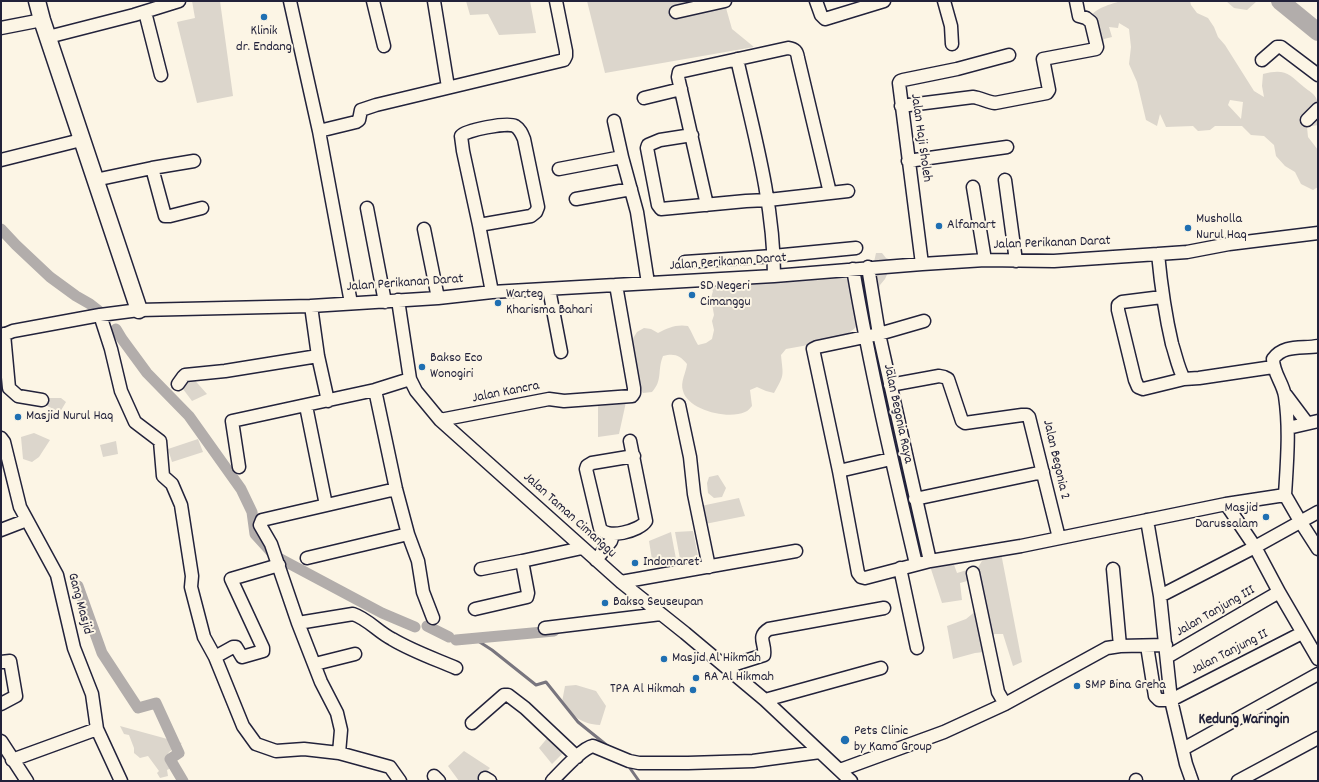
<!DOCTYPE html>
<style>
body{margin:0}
#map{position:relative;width:1319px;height:782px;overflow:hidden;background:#fcf5e5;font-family:Dekko,sans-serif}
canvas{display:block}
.frame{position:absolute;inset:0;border:2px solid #22223b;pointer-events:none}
</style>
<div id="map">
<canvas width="1319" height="782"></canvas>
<div class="frame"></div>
</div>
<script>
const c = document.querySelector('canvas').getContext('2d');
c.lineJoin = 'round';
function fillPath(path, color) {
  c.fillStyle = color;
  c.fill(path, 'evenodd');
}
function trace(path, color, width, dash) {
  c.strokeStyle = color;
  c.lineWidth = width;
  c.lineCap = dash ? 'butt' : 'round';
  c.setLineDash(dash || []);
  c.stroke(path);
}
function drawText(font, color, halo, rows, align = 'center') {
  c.font = font + ' Dekko,sans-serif';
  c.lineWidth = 4;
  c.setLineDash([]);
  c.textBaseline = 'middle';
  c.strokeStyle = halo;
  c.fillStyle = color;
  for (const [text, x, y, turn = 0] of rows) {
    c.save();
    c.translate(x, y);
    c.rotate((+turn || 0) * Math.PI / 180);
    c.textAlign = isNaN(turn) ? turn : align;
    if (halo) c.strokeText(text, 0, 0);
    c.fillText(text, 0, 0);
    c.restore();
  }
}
fillPath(new Path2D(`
 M 192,1 L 220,1 L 233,96 L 197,103 L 177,22 L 195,18 Z
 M 466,1 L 530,1 L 536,33 L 499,35 L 488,14 L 470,15 Z
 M 587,1 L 724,1 L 732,29 L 754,47 L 605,73 Z
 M 1121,1 L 1190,1 L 1191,5 L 1197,13 L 1208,18 L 1214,27 L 1218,37 L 1225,45 L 1254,91 L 1264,97 L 1262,86 L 1263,74 C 1285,68 1289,74 1304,87 C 1309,91 1315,94 1317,100 C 1319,107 1318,118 1318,125 L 1307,127 L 1308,137 L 1318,150 L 1318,187 L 1313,190 L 1301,184 L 1295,172 L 1285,166 L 1276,156 L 1274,145 L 1264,136 L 1251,135 L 1242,126 L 1215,126 L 1210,130 L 1198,131 L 1193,126 L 1166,127 L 1160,114 L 1157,126 L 1146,120 L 1137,82 L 1129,64 L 1131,47 L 1129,29 L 1119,23 L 1118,28 L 1109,27 L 1112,37 L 1104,39 L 1102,49 L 1090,47 C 1090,40 1088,33 1088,25 C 1088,9 1109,5 1121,1 ZM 1230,100 L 1243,102 L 1241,119 L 1228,105 Z
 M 1226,1 L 1257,1 L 1247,10 L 1234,8 Z
 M 876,253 L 882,253 L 886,258 L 893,261 L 885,279 L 880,285 L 877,300 L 871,315 L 866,299 L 858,301 L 860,323 L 854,329 L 847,334 L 808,345 L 786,349 L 781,355 C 783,376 785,374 774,393 L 766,391 L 757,387 L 750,390 L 752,406 C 750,408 748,411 745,412 C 728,420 688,410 683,391 C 680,382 686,373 687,364 C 680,355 674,353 663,356 C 657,371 663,380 652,392 L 643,393 L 637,386 L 632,340 L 637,332 L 644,328 L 651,329 L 658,333 C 668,328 676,324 688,326 C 692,332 694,339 698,345 L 706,343 L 712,339 L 714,330 L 712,321 L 714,315 L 711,298 L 713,291 L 706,283 L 854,268 L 866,261 L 874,262 Z
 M 191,376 L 207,394 L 192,401 L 180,385 Z
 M 48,398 L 61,398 L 66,402 L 60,412 L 43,404 Z
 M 626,402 L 619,434 L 598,437 L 598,406 Z
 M 34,433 L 50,440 L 39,457 L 32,462 L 23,459 L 21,437 Z
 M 198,439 L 203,452 L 172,462 L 168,449 Z
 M 116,441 L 118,454 L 103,457 L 100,445 Z
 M 718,475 L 726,488 L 722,497 L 714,498 L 708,493 L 707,483 L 709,477 Z
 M 739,498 L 745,516 L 705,524 L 701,506 Z
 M 693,531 L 698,556 L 680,559 L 675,532 Z
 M 671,532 L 676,559 L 653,566 L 649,541 Z
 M 1001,553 L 1022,662 L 1013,666 L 1003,634 L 994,634 L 993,651 L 975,653 L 953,659 L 947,626 L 966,619 L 987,602 L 975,601 L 971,580 L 960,583 L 962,600 L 942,603 L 930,566 L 953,562 L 957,573 L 967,570 L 971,579 L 985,556 Z
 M 576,685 L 596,691 L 606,706 L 600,725 C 581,724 573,716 562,702 L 565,686 Z
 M 120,726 L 182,743 L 169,752 L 166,758 L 171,768 L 167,770 L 168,776 L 160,778 L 157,773 L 159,771 L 148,756 L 140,758 L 134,753 L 134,748 L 129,735 L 124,734 Z
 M 549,736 L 563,753 L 552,764 L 539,748 Z
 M 464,751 L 490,768 L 478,781 L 459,781 L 448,766 Z`), '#dcd6cc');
trace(new Path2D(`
 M 475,639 L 492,650 L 536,685 L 546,682 L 578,722 L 609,747
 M 627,764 L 639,781`), '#78757e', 3);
trace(new Path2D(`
 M 1,229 L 16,245 L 50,277 L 76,296 L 90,304 L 99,311
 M 116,329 L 122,339 L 147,373 L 189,416 L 241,489 L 252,512 L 255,534 L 275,556 L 382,613 L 415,627
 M 78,586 L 102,653 L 138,708 L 156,703 L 179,753 L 170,759 L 183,781
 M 427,626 L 449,637
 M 456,640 L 554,631`), '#b2adab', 11);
trace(new Path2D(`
 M 1280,1 L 1318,32`), '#b2adab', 18);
const minor = new Path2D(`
 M 290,1 L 319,131 L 351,303
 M 373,1 L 384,46
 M 434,1 L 448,87
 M 816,1 L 821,15 L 825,19 L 884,1
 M 944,1 L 951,26 L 952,44
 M 145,12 L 161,75
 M 676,12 L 725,1
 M 1,28 L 42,20
 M 48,37 L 134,15 L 179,1
 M 737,59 C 753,130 774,202 774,276
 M 1262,60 L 1277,47 L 1281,47 L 1318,75
 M 644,98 L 681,89
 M 901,106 L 973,97 C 981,98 987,102 995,103 L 1047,93 L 1049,90 L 1043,59 L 1096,49 L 1097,47 L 1091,22 L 1086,18 L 1079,16 L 1076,1
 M 1307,120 L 1318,109
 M 614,121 L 622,157
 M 319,131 L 356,122 L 359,120 L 361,110 L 376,105 L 564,60 L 566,56 L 566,51 L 556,1
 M 692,135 L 660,140 L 648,145 L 647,148 L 658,205 L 661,209 L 746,201 L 768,200 L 848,191
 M 1,160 L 81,140
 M 908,161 L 1007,147
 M 152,168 L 165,216 L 170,216 L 202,208
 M 559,169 L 622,157 L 637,212 L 648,283
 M 95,180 L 152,168 L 194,161
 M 1005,180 L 1016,261
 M 973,187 L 985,260
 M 576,199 L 631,189
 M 707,205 L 678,77 L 679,72 L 788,48 C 795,49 797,51 798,58 L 830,193
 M 367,208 L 385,302
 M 479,225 L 531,216 L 536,212 L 538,207 L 524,139 C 522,134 520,129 515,126 C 507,122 466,130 461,136 L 463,151 L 479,225 L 492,292
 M 424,229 L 438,298
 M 1158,254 C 1161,285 1165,314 1172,344 C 1176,356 1178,368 1184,379 L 1199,378 L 1273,367
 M 685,262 L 773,256 L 856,248
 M 922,264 L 899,83 L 900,81 L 903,80 L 957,69 L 1009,55
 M 868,267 L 879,334 L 930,561
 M 853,269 C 870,368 893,466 916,564
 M 549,289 L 561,352
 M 1162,297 L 1122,302 L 1118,305 L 1118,310 L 1135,380 L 1138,387 L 1143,389 L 1184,379
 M 398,300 L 410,379 L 416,391 L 440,420 L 621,582 L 685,633 L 765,700 L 851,781
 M 311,306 L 318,356 L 328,401
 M 100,315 L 111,349 L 121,391 L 135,422 L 160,441 L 163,476 L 172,484 L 181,505 L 192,576 L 191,587 L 204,637 L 215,657 L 243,726 L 256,744 L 276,751 L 304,749 L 339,753 L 390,767 L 400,781
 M 924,321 L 879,334 L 817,347 L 813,349 L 839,471 L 858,573 L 861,577 L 865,578 L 930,561 L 1021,546 L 1226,504 L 1285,495
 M 4,334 L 9,388
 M 1,336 L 13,331 L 100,315 L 139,310 L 311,306 L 438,298 L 492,292 L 774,276 L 922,264 L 985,260 L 1054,261 L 1158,254 L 1187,252 L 1229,244 L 1318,233
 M 178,384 L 183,377 L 185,375 L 225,371 L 318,356
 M 890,385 L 939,376 L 944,377 L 948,379 L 962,421 L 965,423 L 1022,415 L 1027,415 L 1029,417 L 1059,538
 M 9,388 L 18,396 L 42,400
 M 1286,395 L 1307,423
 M 679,405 L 690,457 L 694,494 L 709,567
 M 306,406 L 326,505
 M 440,420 L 549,399 L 564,401 L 632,396 L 634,393 L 634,388 L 616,285
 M 1288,428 L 1318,421
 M 1,438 L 4,442 L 20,507 L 57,575 L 74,648 L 92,694 L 97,729 L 121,781
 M 630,441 L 646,521 C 640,531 606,540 600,528 L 586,469 L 587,466 L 592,463 L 634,456
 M 239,467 L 232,421 L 375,390 L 410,379
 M 839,471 L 891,459
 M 1285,495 C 1287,462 1290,429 1285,396 C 1283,383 1273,373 1273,359 C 1284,344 1302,349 1318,346
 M 1285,495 L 1300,521 L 1318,549
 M 915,499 L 1043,472
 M 1226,504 L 1255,547 L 1279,592 L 1318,659
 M 1147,520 L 1160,596 L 1171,700 L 1186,764 L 1192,781
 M 1,530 L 27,520
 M 408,534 L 418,561 L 423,592 L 433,618
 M 307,558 L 408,534 L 396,489 L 375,390
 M 596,560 L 611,541 L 613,535
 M 900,568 L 917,648
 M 481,569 L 522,561
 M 1113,569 L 1120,646
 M 973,573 L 998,692 L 1005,704
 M 621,582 L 796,551
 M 1160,596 L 1255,547 L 1318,512
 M 475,609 L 527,597 L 528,593 L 522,561 L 582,548
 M 298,623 L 353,614 C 368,619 378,632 392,639 C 412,651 435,659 456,668
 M 545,628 L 661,614
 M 1147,646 L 1155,696 L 1159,700 L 1171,700 L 1302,633
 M 215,657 L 233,647 L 236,647 L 242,657 L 263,651 L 263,648 L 231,579 L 279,565
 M 1167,657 L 1279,592
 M 1,662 L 10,661 L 16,696 L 1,704
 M 315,664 L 355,654
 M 726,667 L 764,655 C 766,643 756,637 769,629 L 884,608
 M 765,700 L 881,668
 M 472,723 L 504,695 L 508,695 L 525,708 L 577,757
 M 1,741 L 27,781
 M 1183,749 L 1318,674
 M 339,753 L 341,730 L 337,713 L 321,682 L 298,623 L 271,544 L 260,525 L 262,520 L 396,489
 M 12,760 L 97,729
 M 840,770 L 944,732 L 1005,704 L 1107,648 L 1120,646 L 1166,645
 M 434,776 L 439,781
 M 485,778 L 490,781
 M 1136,780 L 1136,781
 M 552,781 C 560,773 582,748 593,746 L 629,761 L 639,763 L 688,763 L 753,761 L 820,752
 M 1238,781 L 1318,738`);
const major = new Path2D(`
 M 37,1 L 42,20 L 139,310`);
trace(minor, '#22223b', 15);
trace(major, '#22223b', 19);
trace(minor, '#fcf5e5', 12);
trace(major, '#fcf5e5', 16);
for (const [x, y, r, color] of [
 [264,17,4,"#1f6fb2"],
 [939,226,4,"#1f6fb2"],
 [1188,228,4,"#1f6fb2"],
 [692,295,4,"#1f6fb2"],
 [498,303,4,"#1f6fb2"],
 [422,367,4,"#1f6fb2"],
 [18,417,4,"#1f6fb2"],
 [1266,517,4,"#1f6fb2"],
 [635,563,4,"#1f6fb2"],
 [605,603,4,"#1f6fb2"],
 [664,659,4,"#1f6fb2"],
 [696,678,4,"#1f6fb2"],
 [1077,686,4,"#1f6fb2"],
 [693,690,4,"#1f6fb2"],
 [845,740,5,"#1f6fb2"]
]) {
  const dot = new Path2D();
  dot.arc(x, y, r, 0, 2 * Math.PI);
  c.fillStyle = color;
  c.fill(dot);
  trace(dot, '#fcf5e5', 1.5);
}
drawText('14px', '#22223b', '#fcf5e5', [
 ["Klinik",264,32,"center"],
 ["dr. Endang",264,48,"center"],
 ["Musholla",1196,220],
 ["Nurul Haq",1196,236],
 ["Alfamart",947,226],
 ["SD Negeri",700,287],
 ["Cimanggu",700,303],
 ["Warteg",506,295],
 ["Kharisma Bahari",506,311],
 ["Bakso Eco",430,359],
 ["Wonogiri",430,375],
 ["Masjid Nurul Haq",26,417],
 ["Masjid",1258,509,"right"],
 ["Darussalam",1258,525,"right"],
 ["Indomaret",643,563],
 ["Bakso Seuseupan",613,603],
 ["Masjid Al Hikmah",672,659],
 ["RA Al Hikmah",704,678],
 ["SMP Bina Greha",1085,686],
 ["TPA Al Hikmah",685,690,"right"],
 ["Pets Clinic",854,732],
 ["by Kamo Group",854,748]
], 'left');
drawText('14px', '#22223b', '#fcf5e5', [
 ["Jalan Haji Sholeh",920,138,82],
 ["Jalan Perikanan Darat",1052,244,-2],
 ["Jalan Perikanan Darat",728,263,-4],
 ["Jalan Perikanan Darat",405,284,-4],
 ["Jalan Kancra",506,393,-11],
 ["Jalan Begonia Raya",897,414,78],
 ["Jalan Begonia 2",1055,460,77],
 ["Jalan Taman Cimanggu",569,516,42],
 ["Gang Masjid",79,604,75],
 ["Jalan Tanjung III",1216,612,-30],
 ["Jalan Tanjung II",1230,653,-27]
]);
drawText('bold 15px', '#22223b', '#fcf5e5', [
 ["Kedung Waringin",1244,721]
]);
</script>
